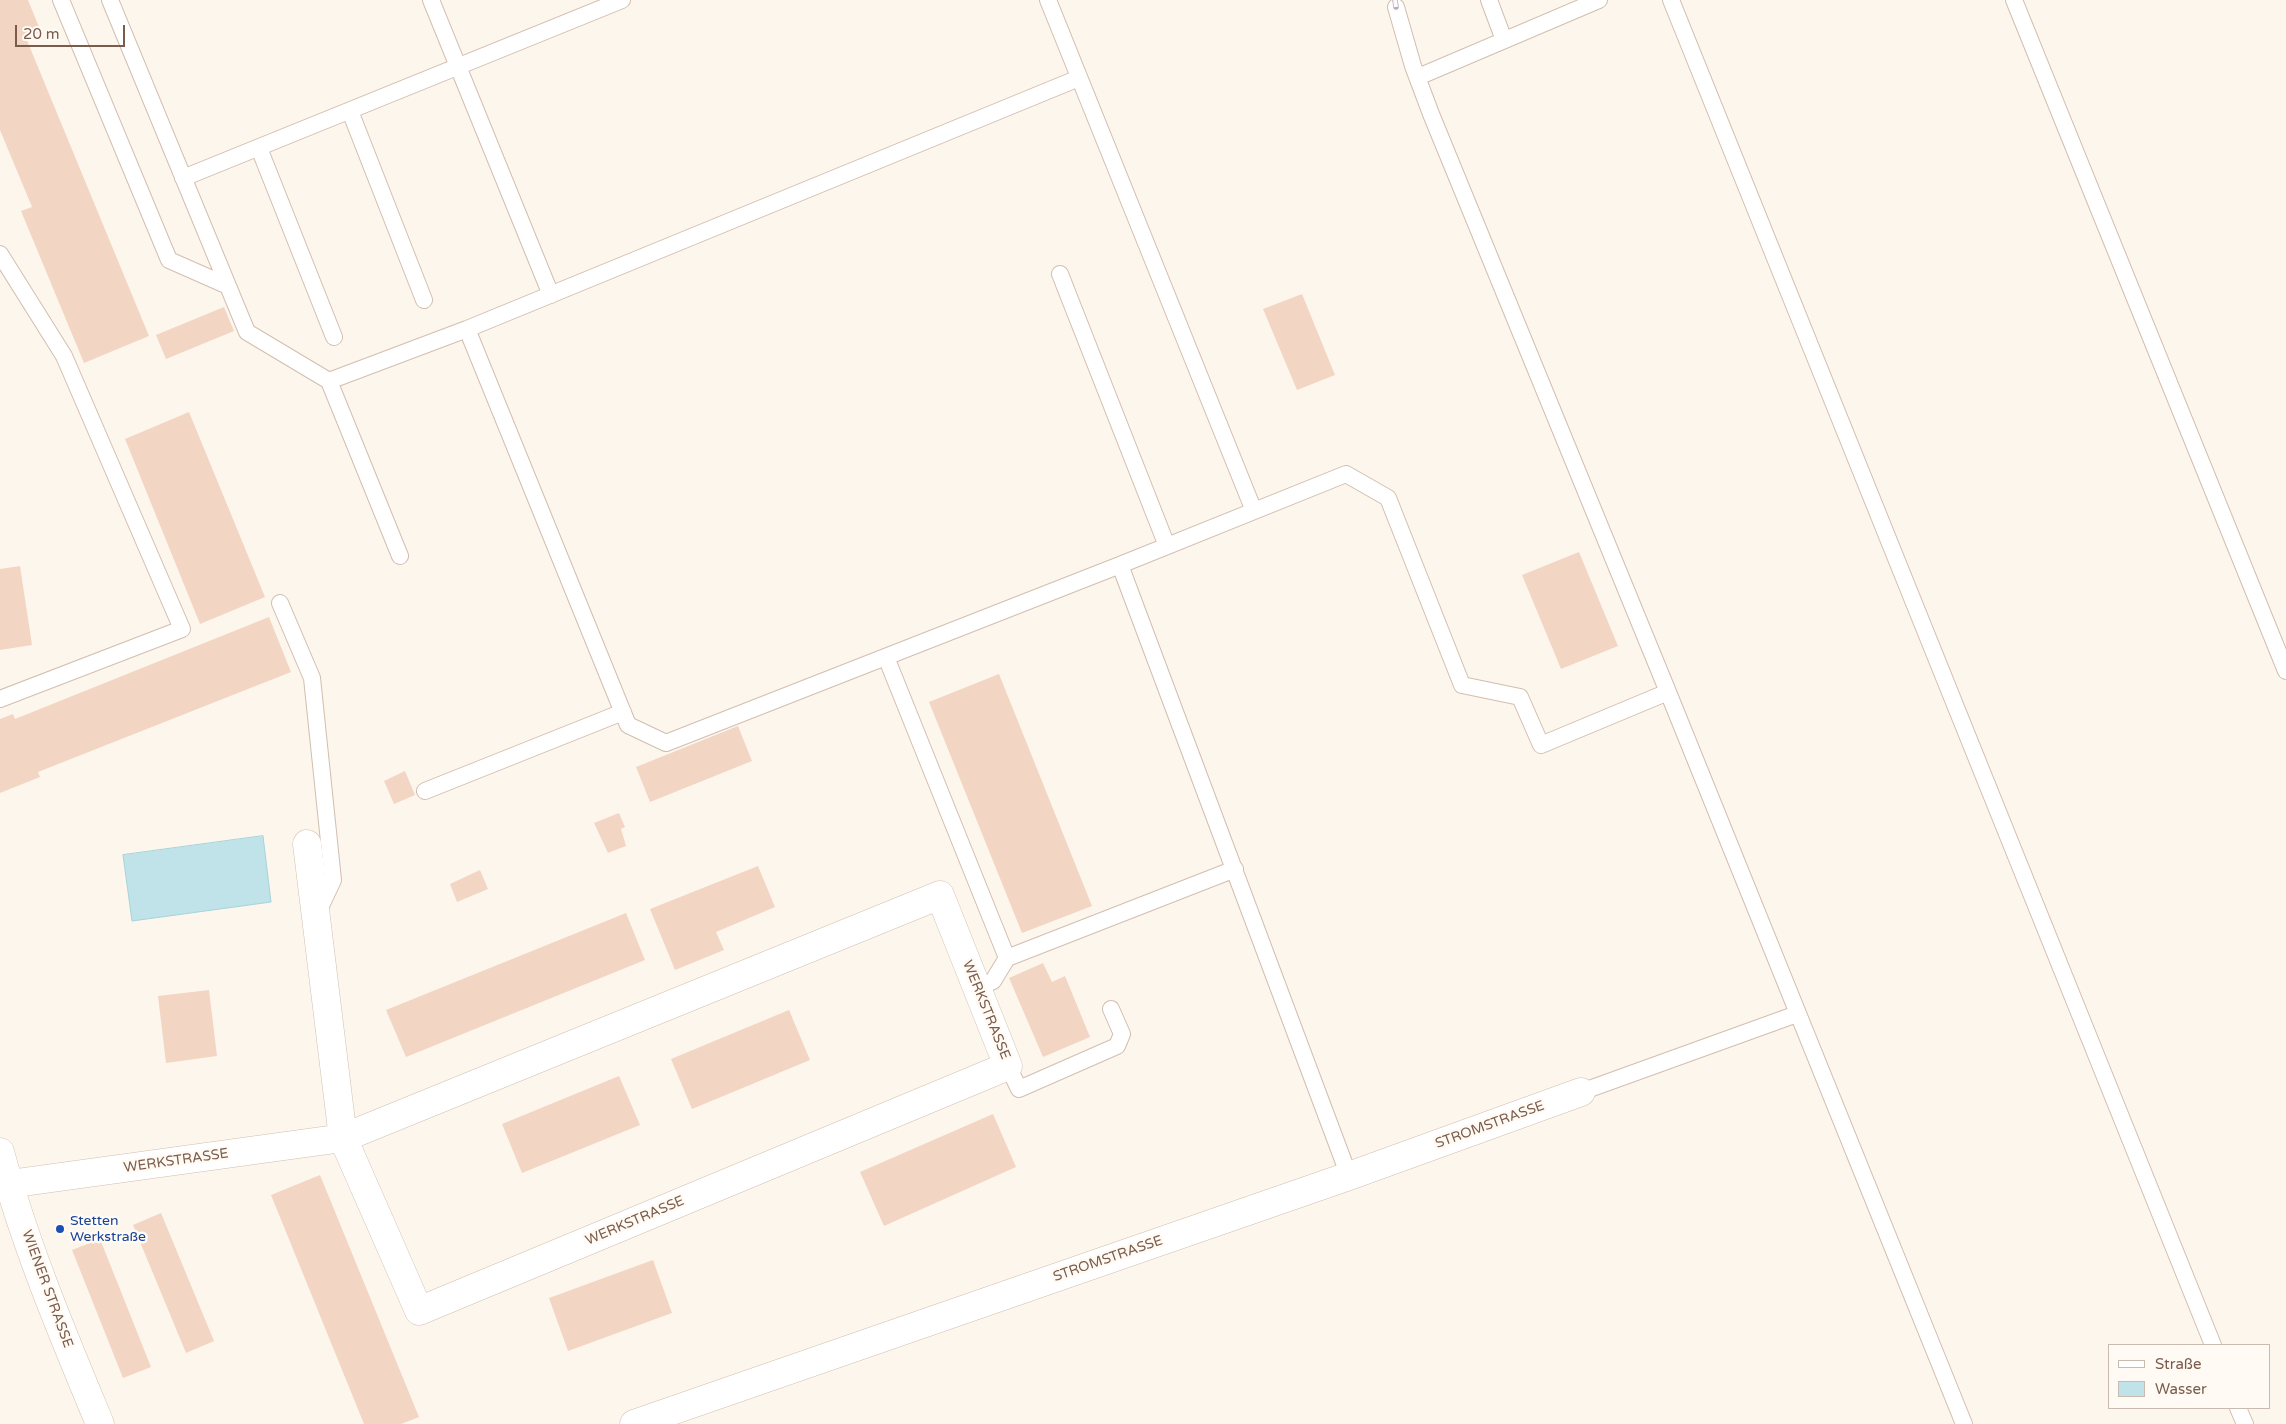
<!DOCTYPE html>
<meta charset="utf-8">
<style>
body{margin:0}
#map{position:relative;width:2286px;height:1424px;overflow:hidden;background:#fdf6ec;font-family:"Varela Round",sans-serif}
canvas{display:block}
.legend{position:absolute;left:2108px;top:1344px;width:162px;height:65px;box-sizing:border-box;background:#fffaf3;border:1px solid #cabbb1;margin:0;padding:6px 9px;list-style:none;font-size:15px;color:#7a5c4d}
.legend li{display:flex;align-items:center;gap:10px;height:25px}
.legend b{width:25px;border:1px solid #cabbb1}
.scale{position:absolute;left:15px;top:25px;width:110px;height:22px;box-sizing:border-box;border:2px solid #7a5c4d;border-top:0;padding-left:6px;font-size:15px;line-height:18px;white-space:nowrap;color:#7a5c4d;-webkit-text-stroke:4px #fffaf3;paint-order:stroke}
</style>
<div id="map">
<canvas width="2286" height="1424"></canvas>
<ul class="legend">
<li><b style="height:6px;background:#fff"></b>Straße</li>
<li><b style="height:14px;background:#bfe3e8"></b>Wasser</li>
</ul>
<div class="scale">20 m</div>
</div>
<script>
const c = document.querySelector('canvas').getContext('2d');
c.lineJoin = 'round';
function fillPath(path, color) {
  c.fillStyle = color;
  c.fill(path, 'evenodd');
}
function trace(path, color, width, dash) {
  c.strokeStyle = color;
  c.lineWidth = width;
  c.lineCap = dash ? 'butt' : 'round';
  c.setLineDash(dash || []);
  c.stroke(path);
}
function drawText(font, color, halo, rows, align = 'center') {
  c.font = font + ' "Varela Round",sans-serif';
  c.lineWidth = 5;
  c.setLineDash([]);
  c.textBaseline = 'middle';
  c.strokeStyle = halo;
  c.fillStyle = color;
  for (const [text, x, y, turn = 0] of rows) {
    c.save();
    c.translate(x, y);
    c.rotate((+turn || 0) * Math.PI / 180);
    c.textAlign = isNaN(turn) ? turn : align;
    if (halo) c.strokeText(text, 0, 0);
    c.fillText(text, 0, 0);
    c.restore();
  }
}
const water = new Path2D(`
 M 263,836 L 271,902 L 132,921 L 123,855 Z`);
fillPath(water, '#bfe3e8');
trace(water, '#a5d3da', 1);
fillPath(new Path2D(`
 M 0,0 L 28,0 L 41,32 L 26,38 L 149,336 L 84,363 L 21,211 L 32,207 L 0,130 Z
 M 1302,294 L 1335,375 L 1297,390 L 1263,309 Z
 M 224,307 L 234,331 L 166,359 L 156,335 Z
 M 189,412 L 265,597 L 200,624 L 125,439 Z
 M 1579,552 L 1618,646 L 1561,669 L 1522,575 Z
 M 20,566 L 32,645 L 0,650 L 0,569 Z
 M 269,617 L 291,672 L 38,772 L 40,777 L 0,793 L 0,719 L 13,714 L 15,719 Z
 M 999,674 L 1092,906 L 1022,933 L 929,702 Z
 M 738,726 L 752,761 L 650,802 L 636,767 Z
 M 405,771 L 415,795 L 394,804 L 384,781 Z
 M 619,813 L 625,827 L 621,829 L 626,846 L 608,853 L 594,823 Z
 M 758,866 L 775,907 L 716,932 L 724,950 L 675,970 L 650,909 Z
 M 480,870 L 488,889 L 457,902 L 450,884 Z
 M 626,913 L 645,960 L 406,1057 L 386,1010 Z
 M 1043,963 L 1052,982 L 1065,976 L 1090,1037 L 1043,1057 L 1009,978 Z
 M 209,990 L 217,1056 L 166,1063 L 158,996 Z
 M 789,1010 L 810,1060 L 692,1109 L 671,1059 Z
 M 619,1076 L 640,1125 L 522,1173 L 502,1124 Z
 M 993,1114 L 1016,1167 L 884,1226 L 860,1172 Z
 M 320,1175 L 419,1417 L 401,1424 L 364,1424 L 271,1195 Z
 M 161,1213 L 214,1341 L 186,1353 L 133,1225 Z
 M 100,1239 L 151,1367 L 123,1378 L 72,1250 Z
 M 653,1260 L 672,1313 L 568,1351 L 549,1298 Z`), '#f3d5c3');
const service = new Path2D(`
 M 61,0 L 169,260 L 228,286
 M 110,0 L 247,332 L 329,381 L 467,329 L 1079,78
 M 431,0 L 551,295
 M 1048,0 L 1254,511
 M 1489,0 L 1504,40
 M 1671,0 L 2213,1345
 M 2014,0 L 2286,671
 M 1396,7 L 1413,66 L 1431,114 L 1668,692 L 1964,1424
 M 1418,77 L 1599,0
 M 350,111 L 424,300
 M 259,148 L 334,337
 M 183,178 L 622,0
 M 0,254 L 64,356 L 182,629 L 0,699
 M 1060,274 L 1167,546
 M 467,329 L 628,725 L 666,743 L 1120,565 L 1346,474 L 1388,498 L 1462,685 L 1520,697 L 1541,745 L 1668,692
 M 329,381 L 400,556
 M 1120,565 L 1349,1176
 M 280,603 L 312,678 L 333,880 L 318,912
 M 886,657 L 1007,958 L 993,981 L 977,988
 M 425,791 L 623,712
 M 1007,958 L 1235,869
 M 1008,1066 L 1019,1089 L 1117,1046 L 1122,1034 L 1111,1009
 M 1581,1092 L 1797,1014
 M 2238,1408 L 2245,1424`);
const minor = new Path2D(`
 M 940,895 L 1008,1066 L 419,1311 L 343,1138 Z
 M 9,1184 L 343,1138 L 307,844
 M 634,1424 L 1349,1176 L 1581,1092`);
const secondary = new Path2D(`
 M 0,1152 C 25,1245 63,1335 100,1424`);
trace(service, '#d1beb0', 18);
trace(minor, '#d1beb0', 29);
trace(secondary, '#d6c0b0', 29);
trace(service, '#fff', 16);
trace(minor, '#fff', 28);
trace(secondary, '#fff', 28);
const rail = new Path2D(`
 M 1395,0 L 1396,7`);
trace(rail, '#b9a8c9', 5.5);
trace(rail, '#fffaf3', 4, [11]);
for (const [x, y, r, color] of [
 [60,1229,5,"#1a4fb4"]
]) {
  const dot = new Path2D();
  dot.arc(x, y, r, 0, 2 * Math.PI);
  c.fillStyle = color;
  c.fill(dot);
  trace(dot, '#fffaf3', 2);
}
drawText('14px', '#7a5c4d', '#fffaf3', [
 ["WERKSTRASSE",986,1010,68],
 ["STROMSTRASSE",1490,1125,-20],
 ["WERKSTRASSE",176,1161,-8],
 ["WERKSTRASSE",635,1221,-23],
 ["STROMSTRASSE",1108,1259,-19],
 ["WIENER STRASSE",47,1289,70]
]);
drawText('14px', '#164399', '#fffaf3', [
 ["Stetten",70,1221],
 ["Werkstraße",70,1237]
], 'left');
</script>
